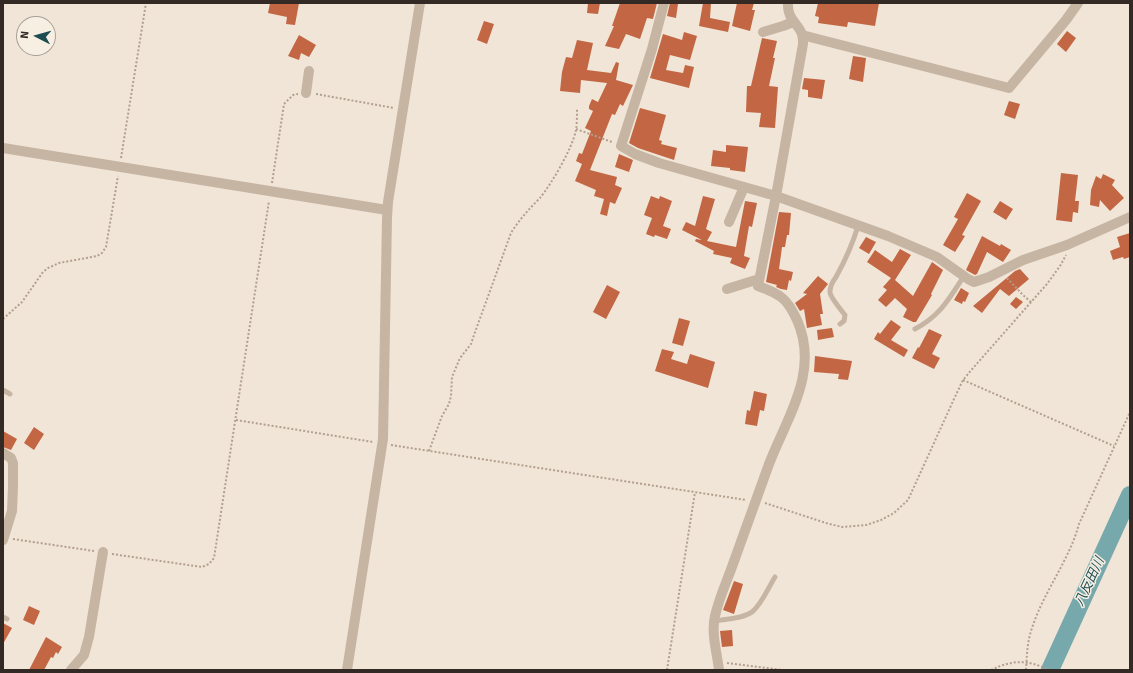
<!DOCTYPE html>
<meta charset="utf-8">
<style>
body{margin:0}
#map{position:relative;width:1133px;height:673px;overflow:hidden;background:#f0e5d7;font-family:Signika,sans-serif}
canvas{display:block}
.frame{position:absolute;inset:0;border:4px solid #332a25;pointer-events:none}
.north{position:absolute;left:16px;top:16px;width:40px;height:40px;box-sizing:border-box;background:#f8efe3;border:1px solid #a9a097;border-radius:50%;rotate:276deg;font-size:11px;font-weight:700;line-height:16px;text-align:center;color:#332a25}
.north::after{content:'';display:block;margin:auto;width:14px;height:18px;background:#1d4d52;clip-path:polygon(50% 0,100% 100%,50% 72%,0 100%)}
</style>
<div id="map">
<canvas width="1133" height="673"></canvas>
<div class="frame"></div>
<div class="north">N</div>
</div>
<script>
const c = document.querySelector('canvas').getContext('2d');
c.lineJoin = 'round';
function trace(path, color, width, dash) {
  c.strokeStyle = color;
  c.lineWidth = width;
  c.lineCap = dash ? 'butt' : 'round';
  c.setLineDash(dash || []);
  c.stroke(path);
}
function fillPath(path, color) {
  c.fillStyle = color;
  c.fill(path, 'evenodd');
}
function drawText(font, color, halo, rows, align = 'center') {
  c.font = font + ' Signika,"Noto Sans JP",sans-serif';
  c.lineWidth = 3;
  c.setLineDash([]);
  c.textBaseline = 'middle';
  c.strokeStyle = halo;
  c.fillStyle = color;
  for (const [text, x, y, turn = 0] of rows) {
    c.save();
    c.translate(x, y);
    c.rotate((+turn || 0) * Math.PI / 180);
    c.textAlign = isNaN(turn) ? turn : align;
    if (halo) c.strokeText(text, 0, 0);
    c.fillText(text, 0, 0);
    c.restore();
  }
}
trace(new Path2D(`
 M 1050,670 L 1130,495`), '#77a8ac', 18);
fillPath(new Path2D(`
 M 270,3 L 299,3 L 295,25 L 286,24 L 287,17 L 268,13 Z
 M 588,3 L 600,3 L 598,14 L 587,13 Z
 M 620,3 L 657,3 L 653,19 L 647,18 L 640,39 L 626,34 L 619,49 L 605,46 L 614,26 L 612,26 Z
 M 670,3 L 678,4 L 676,18 L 667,16 Z
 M 703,3 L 711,3 L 710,18 L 730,22 L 728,32 L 699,26 Z
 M 737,3 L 754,3 L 752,10 L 755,10 L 750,31 L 732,26 Z
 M 818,3 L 879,3 L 875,26 L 848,22 L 847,27 L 818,23 L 819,17 L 815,16 Z
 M 484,21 L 494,24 L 487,44 L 477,40 Z
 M 1067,31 L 1076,38 L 1066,52 L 1057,44 Z
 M 684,32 L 697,36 L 690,60 L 670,55 L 666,70 L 683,73 L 685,65 L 694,67 L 689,88 L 650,78 L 663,34 L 682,40 Z
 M 299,35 L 316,45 L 309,57 L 301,53 L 299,60 L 288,56 Z
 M 762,38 L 777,41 L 773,58 L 775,58 L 769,86 L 778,87 L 775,128 L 759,127 L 761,113 L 746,112 L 747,86 L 751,86 Z
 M 577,40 L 593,43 L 587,70 L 611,73 L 616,62 L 619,63 L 616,80 L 633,85 L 623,106 L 620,104 L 615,115 L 612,114 L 590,170 L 617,177 L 615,185 L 622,188 L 615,204 L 610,202 L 607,216 L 600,214 L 604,199 L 594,196 L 596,190 L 575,181 L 582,164 L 576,161 L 579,153 L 582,154 L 591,131 L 585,128 L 593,111 L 589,109 L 589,106 L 592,99 L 598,102 L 607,83 L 581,80 L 580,93 L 560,91 L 562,72 L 566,57 L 572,58 Z
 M 853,56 L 866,58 L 863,82 L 849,79 Z
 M 804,78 L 825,80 L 822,99 L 808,97 L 808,90 L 802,89 Z
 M 1009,101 L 1020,104 L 1015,119 L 1004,115 Z
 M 640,108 L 666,115 L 659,140 L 662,141 L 661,144 L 677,148 L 674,160 L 638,148 L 629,143 Z
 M 726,145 L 748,147 L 745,172 L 730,170 L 730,168 L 711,166 L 713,150 L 726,152 Z
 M 619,154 L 633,160 L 629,172 L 615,167 Z
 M 1061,173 L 1078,175 L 1075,201 L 1079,201 L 1078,213 L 1073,212 L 1072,222 L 1056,220 Z
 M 1103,174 L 1115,180 L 1112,185 L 1124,198 L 1110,211 L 1100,200 L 1099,207 L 1090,205 L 1091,190 L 1096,176 L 1101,179 Z
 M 967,193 L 981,201 L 962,235 L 965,236 L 955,252 L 943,245 L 958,219 L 954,217 Z
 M 651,196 L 659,199 L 660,196 L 672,201 L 663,226 L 671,229 L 667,239 L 655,235 L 654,237 L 646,234 L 652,218 L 644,215 Z
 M 703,196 L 715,199 L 706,229 L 712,232 L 707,241 L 736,247 L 745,201 L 757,203 L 752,227 L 749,226 L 744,256 L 750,258 L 745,269 L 730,263 L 732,258 L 713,254 L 714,251 L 695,241 L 696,239 L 702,240 L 682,230 L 686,222 L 695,226 Z
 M 1000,201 L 1013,209 L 1006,220 L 993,212 Z
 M 779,212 L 791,213 L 789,235 L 787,235 L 785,247 L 782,247 L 779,269 L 793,272 L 791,281 L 789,280 L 787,290 L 781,289 L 776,287 L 777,285 L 766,282 Z
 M 1130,233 L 1130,257 L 1124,259 L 1123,257 L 1113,260 L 1110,251 L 1120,247 L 1117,237 Z
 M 982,236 L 1000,246 L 1001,244 L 1011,250 L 1003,262 L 987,252 L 977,274 L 975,275 L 966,270 Z
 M 866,237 L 876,242 L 869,254 L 859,248 Z
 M 900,249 L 911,255 L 895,280 L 913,296 L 932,262 L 943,270 L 931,294 L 932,295 L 916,322 L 913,322 L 903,317 L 907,309 L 895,298 L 886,307 L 878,300 L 887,290 L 883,287 L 891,278 L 867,262 L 875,250 L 892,262 Z
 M 1020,269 L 1029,279 L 1009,296 L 1000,289 L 982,313 L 973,306 L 1015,271 Z
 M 818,276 L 828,284 L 820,294 L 823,314 L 820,314 L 822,325 L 807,328 L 804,309 L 800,311 L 795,303 L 807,294 L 803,293 Z
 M 607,285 L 620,292 L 606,319 L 593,312 Z
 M 961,288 L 969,293 L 965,302 L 963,301 L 962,304 L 954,300 Z
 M 1016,297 L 1023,302 L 1016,309 L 1010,304 Z
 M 679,318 L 690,321 L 683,346 L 672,343 Z
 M 891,320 L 901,327 L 891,340 L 908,350 L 904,357 L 874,339 L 878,332 L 880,334 Z
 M 832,328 L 834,337 L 818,340 L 817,330 Z
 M 929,329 L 942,335 L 932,354 L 940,358 L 934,369 L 912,358 L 918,347 L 919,348 Z
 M 662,349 L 674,352 L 671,359 L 687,364 L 690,354 L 715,362 L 708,388 L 655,371 Z
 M 815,356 L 852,361 L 848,380 L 838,379 L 839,374 L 814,372 Z
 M 754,391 L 767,394 L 764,411 L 760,410 L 757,426 L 745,424 L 747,410 L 750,411 Z
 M 34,427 L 44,434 L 34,450 L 24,443 Z
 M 3,431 L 17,439 L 11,450 L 3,447 Z
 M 734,581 L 743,584 L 734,614 L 723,610 Z
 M 29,606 L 40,611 L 34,625 L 23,620 Z
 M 3,623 L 12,628 L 3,644 Z
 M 732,630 L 733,646 L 722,647 L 720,631 Z
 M 46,637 L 62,647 L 58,654 L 56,652 L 53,658 L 51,657 L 44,670 L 29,670 Z`), '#c26643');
trace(new Path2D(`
 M 316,94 L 394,108
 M 576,129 L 612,142
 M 121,158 L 146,3
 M 272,183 L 284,104 L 293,95 L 298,94
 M 1007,278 L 1023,295 L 1031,302
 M 3,319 L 22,302 L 43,272 L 48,268 L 59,263 L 97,256 L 102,253 L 106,247 L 118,176
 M 963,380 L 1114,446
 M 236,420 L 373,442
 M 391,445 L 746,500
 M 429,451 L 442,416 L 449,404 L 451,396 L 452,377 L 460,358 L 471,344 L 474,335 L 511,233 C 519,220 529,209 540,198 C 552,183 572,149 576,130 C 577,124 577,116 577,109
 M 765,503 L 826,523 L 842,527 L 866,525 L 881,520 L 894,513 L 908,500 L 954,399 L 963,380 L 973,368 L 1047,284 L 1060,266 L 1066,255
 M 13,539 L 94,551
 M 112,554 L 202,567 L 209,564 L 214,558 L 269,201
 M 727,663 L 783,670
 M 667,670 L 695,492
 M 991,670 C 1012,660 1028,659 1048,670
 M 1026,670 C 1027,655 1027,642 1032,628 C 1044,591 1069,561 1079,524 L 1130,412`), '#b39f8e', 2, [2, 2]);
trace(new Path2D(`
 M 840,324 L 844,321 L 845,315 C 841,310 830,297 830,292 C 830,287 833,281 836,277 C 846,259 852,246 858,226
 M 915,329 C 940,316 949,299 964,276
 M 3,390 L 10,394
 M 3,617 L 7,619
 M 714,621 C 725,619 742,619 752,612 C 762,604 768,588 775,577`), '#c7b5a4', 5);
trace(new Path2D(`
 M 664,3 L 652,49 L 621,146 L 635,154 L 659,163 L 776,196 L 888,236 L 937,257 L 968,279 L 974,282 L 989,277 L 1023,260 L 1067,245 L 1130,217
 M 763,32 L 783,26 L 793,22
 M 802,35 L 1009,88 L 1066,20 L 1078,3
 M 306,93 L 309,71
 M 3,148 L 387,210
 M 729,222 L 744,187
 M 727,289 L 759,279
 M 3,453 L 11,458 L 13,463 L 13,487 L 12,511 L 3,540
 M 71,670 L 84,655 L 89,637 L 103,552
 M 347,670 L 383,439 L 387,218 L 388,202 L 420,3
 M 719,670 C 717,653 711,633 715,616 C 719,598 727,581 733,564 C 745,531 757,497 769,464 C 787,417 820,372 797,320 C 787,298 780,294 758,286 L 776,196 L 803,44 C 803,41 803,37 802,34 C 797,22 787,19 788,3`), '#c7b5a4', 10);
drawText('italic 13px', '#1d4d52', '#f8efe3', [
 ["八反田川",1090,582,-65]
]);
</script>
